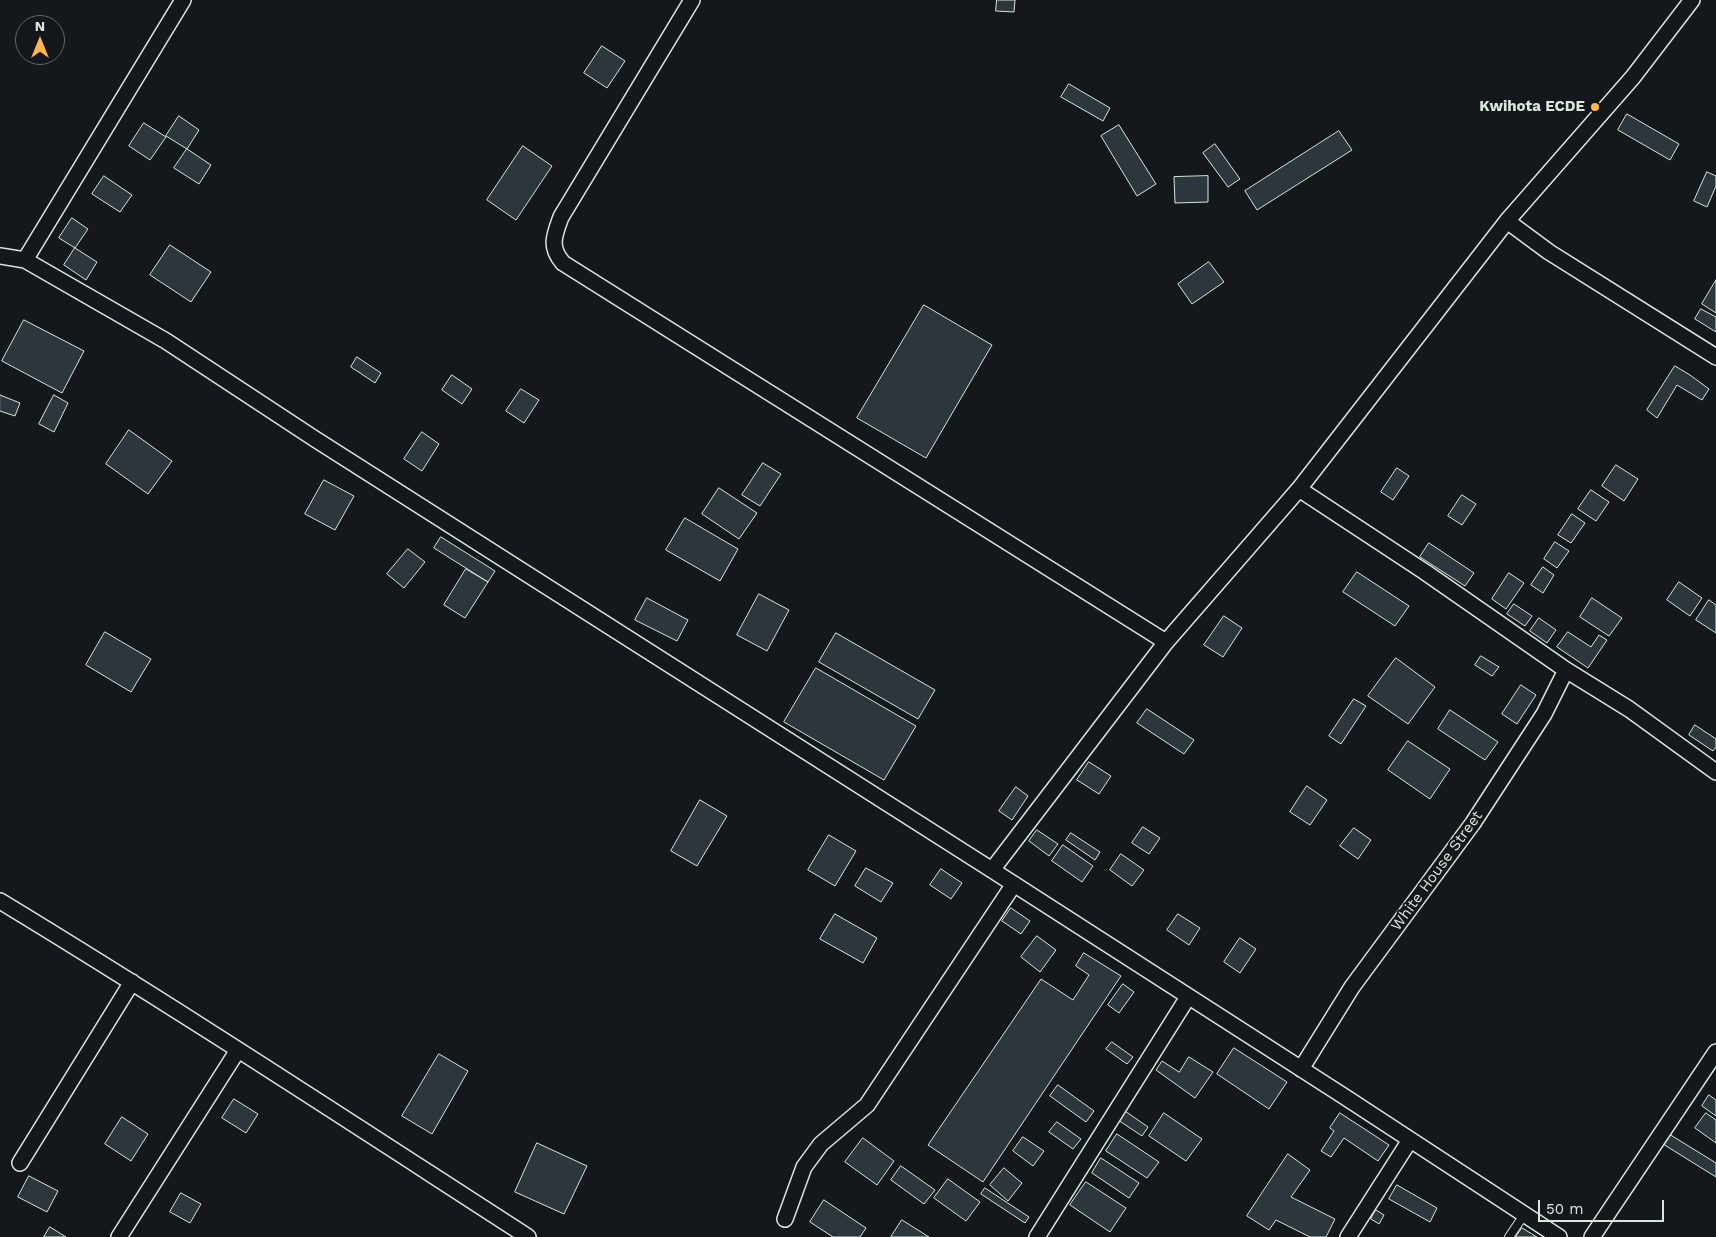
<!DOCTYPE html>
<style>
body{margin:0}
#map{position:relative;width:1716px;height:1237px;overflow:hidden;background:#14181c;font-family:"Work Sans",sans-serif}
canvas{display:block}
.north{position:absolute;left:15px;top:15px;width:50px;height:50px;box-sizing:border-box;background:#14181c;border:1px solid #626a69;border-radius:50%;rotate:0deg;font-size:14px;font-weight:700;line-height:20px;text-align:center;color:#d8e6dc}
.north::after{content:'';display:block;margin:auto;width:18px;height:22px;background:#ffb74d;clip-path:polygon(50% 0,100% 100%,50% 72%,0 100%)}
.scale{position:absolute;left:1538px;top:1200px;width:126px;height:22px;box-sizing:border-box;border:2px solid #d8e6dc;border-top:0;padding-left:6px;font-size:15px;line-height:18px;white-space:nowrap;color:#d8e6dc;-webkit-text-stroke:4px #14181c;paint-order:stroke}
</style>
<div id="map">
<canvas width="1716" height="1237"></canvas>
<div class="north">N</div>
<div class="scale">50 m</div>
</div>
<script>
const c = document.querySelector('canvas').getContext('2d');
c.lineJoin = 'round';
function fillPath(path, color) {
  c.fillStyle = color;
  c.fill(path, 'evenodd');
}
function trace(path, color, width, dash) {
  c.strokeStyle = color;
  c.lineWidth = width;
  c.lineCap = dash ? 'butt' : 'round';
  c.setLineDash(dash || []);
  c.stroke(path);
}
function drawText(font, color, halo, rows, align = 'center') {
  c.font = font + ' "Work Sans",sans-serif';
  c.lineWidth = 4;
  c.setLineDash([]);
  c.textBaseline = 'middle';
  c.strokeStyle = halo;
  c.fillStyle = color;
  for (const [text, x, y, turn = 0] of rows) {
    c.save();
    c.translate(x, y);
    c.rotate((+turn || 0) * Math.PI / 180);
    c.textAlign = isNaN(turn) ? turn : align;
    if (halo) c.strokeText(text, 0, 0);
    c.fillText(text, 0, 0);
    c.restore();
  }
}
const building = new Path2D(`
 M 997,0 L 1015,0 L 1014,12 L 996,11 Z
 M 602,46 L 625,61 L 607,88 L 584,73 Z
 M 1069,84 L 1110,108 L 1103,121 L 1061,97 Z
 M 1627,114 L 1679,144 L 1670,160 L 1618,130 Z
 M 179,116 L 199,130 L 187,149 L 166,136 Z
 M 144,123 L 166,137 L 150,160 L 129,146 Z
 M 1119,125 L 1156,184 L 1137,196 L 1101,136 Z
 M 1339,131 L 1352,150 L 1257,210 L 1245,191 Z
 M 1215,144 L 1240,179 L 1228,187 L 1203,153 Z
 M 523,146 L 552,166 L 516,220 L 487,200 Z
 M 187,149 L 211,165 L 199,184 L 174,168 Z
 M 1707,172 L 1716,176 L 1716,186 L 1707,207 L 1694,201 Z
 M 104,176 L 132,195 L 120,212 L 92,194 Z
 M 1208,176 L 1208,202 L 1175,203 L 1174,177 Z
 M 72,218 L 88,229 L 75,248 L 59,238 Z
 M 170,245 L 211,272 L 191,302 L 150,275 Z
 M 75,248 L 97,262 L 86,280 L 64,265 Z
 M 1209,262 L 1224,282 L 1192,304 L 1178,284 Z
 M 1716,280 L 1716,313 L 1702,304 Z
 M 924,305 L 992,345 L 926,458 L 857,418 Z
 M 1701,309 L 1716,317 L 1716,332 L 1695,319 Z
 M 24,320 L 84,351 L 62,393 L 2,361 Z
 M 357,357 L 381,373 L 375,383 L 351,367 Z
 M 1675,366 L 1690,375 L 1709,389 L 1702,400 L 1677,385 L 1657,418 L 1647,410 Z
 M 452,375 L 472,389 L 462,404 L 442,390 Z
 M 521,389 L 539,400 L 524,423 L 506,411 Z
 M 0,395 L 20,403 L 15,416 L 0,411 Z
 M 54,395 L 68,403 L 54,432 L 39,424 Z
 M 129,430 L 172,461 L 148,494 L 106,464 Z
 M 422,432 L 439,444 L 422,471 L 404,459 Z
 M 763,463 L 781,474 L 760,506 L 742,495 Z
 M 1616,465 L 1638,479 L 1624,501 L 1602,486 Z
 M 1397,468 L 1409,476 L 1393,500 L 1381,492 Z
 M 324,480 L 354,496 L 335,530 L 305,514 Z
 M 719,488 L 757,513 L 739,539 L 702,514 Z
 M 1591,490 L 1609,502 L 1596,521 L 1578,509 Z
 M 1462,495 L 1476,504 L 1462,525 L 1448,516 Z
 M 1572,514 L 1585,523 L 1571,543 L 1558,535 Z
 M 685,518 L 738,549 L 720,581 L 666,550 Z
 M 441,537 L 495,571 L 488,582 L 434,548 Z
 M 1555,542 L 1569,551 L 1557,568 L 1544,559 Z
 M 1429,543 L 1474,573 L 1465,586 L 1420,557 Z
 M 408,549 L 425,562 L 404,588 L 387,574 Z
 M 1543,567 L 1554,575 L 1543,593 L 1531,585 Z
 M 466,569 L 488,582 L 465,618 L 444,605 Z
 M 1357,572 L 1409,606 L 1395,626 L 1343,592 Z
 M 1509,573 L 1524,583 L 1506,609 L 1492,599 Z
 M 1679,582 L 1702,598 L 1690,616 L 1667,600 Z
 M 759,594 L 789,610 L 767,651 L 737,635 Z
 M 647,598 L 688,620 L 677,641 L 635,620 Z
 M 1592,598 L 1622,618 L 1609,636 L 1580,617 Z
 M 1709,600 L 1716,605 L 1716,633 L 1696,620 Z
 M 1514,604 L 1532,616 L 1525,626 L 1507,614 Z
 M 1224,616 L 1242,628 L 1223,657 L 1204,645 Z
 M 1539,618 L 1556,630 L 1547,643 L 1530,631 Z
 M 105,632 L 151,659 L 131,692 L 86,665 Z
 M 1568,632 L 1591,647 L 1599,635 L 1607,640 L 1588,668 L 1557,647 Z
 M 836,633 L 935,690 L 918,719 L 819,662 Z
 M 1481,656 L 1499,667 L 1492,676 L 1475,665 Z
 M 1396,658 L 1435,687 L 1408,724 L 1368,696 Z
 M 816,668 L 916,726 L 884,780 L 784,722 Z
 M 1521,685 L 1536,695 L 1517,724 L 1502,714 Z
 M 1354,699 L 1366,706 L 1341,744 L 1329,736 Z
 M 1147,709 L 1194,740 L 1184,754 L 1137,723 Z
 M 1450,710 L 1498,742 L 1485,760 L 1438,729 Z
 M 1695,725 L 1716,739 L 1716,747 L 1713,751 L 1689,735 Z
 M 1408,741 L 1450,769 L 1430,799 L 1388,770 Z
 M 1089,762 L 1111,776 L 1099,794 L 1077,780 Z
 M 1307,786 L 1327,800 L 1310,825 L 1290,812 Z
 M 1016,787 L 1028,796 L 1012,820 L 999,811 Z
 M 700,800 L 727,816 L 697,866 L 671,851 Z
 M 1143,827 L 1160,838 L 1149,854 L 1132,843 Z
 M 1354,828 L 1371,840 L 1358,859 L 1340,846 Z
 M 1037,830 L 1058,844 L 1049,856 L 1029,841 Z
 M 1071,833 L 1100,852 L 1095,860 L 1066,840 Z
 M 829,835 L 856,851 L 835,886 L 808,870 Z
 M 1063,845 L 1093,866 L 1082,882 L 1052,861 Z
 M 1121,854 L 1144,870 L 1132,886 L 1110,870 Z
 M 866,868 L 893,883 L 881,902 L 855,886 Z
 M 941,869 L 962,883 L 951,899 L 930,885 Z
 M 1011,908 L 1030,921 L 1021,934 L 1002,921 Z
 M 835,914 L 877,938 L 863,963 L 820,939 Z
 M 1178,914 L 1200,928 L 1189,945 L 1167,930 Z
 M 1037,936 L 1056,950 L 1040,972 L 1021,957 Z
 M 1240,938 L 1256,949 L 1240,973 L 1224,962 Z
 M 1084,953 L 1121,976 L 983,1182 L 928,1145 L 1041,979 L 1073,1000 L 1089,975 L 1076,966 Z
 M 1123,984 L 1134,992 L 1119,1013 L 1108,1005 Z
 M 1112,1042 L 1133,1057 L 1127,1064 L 1106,1049 Z
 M 1234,1048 L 1287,1082 L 1269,1109 L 1217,1074 Z
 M 439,1054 L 468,1071 L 432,1134 L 402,1116 Z
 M 1189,1057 L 1213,1072 L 1195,1098 L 1156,1070 L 1162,1061 L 1179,1072 Z
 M 1058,1085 L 1094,1111 L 1086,1122 L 1050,1096 Z
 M 1709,1095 L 1716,1100 L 1716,1116 L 1702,1106 Z
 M 234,1099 L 258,1114 L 246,1133 L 222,1118 Z
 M 1125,1111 L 1148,1127 L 1142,1136 L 1118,1120 Z
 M 1164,1113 L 1202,1139 L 1186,1161 L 1149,1136 Z
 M 1340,1113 L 1389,1145 L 1378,1161 L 1344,1138 L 1331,1157 L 1321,1151 L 1334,1131 L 1330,1128 Z
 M 1706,1113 L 1716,1120 L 1716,1143 L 1695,1128 Z
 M 122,1117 L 148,1134 L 131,1161 L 105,1144 Z
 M 1057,1122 L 1081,1139 L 1073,1149 L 1049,1132 Z
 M 1117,1134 L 1159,1162 L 1147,1178 L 1106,1151 Z
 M 1669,1134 L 1716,1163 L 1716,1177 L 1663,1144 Z
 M 1023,1137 L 1044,1151 L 1033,1166 L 1013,1151 Z
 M 863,1138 L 894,1161 L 877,1185 L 845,1162 Z
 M 537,1143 L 587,1166 L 564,1214 L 515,1192 Z
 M 1288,1154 L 1310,1170 L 1291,1197 L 1335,1219 L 1326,1237 L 1310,1237 L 1276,1220 L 1269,1230 L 1247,1216 Z
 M 1101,1158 L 1139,1183 L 1129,1198 L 1092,1173 Z
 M 901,1166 L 935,1190 L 924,1204 L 891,1180 Z
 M 1004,1168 L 1022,1183 L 1008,1201 L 990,1185 Z
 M 29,1176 L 58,1191 L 47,1212 L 18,1197 Z
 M 948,1179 L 980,1202 L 966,1221 L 934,1198 Z
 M 1086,1182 L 1126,1208 L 1110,1232 L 1070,1205 Z
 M 1397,1185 L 1437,1208 L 1430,1222 L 1389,1199 Z
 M 985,1188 L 1029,1217 L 1025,1223 L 981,1194 Z
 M 181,1193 L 201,1204 L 190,1223 L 170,1212 Z
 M 824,1200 L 866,1228 L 860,1237 L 833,1237 L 810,1222 Z
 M 1376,1210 L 1384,1215 L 1379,1224 L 1371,1219 Z
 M 902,1220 L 929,1237 L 891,1237 Z
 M 50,1227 L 66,1237 L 44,1237 Z
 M 1522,1228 L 1537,1237 L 1516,1237 Z`);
fillPath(building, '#2c363c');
trace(building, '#d8e6dc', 1);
const service = new Path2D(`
 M 1509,1237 L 1524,1215`);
const minor = new Path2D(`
 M 692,0 L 561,217 C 554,236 549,247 563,263 L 1166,642
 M 1507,221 L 1549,252 L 1716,357
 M 0,256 L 25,260 L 166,341 L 315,439 L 992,870 L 1345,1097 L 1559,1237
 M 25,260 L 183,0
 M 1299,489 L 1425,572 L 1566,670 L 1629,709 L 1716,772
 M 992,870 L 1166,642 L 1299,489 L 1507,221 L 1633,77 L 1692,0
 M 0,901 C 178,1009 353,1124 528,1237
 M 1301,1069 L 1352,987 L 1473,823 L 1544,714 L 1566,670
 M 20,1163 L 132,982
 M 785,1219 L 804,1167 L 821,1144 L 867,1105 L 1014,884
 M 119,1237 L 238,1050
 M 1037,1237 L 1188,997
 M 1348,1237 L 1410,1140
 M 1592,1237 L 1716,1052`);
trace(service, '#d8e6dc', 10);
trace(minor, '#d8e6dc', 18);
trace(service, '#14181c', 8);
trace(minor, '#14181c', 15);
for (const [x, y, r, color] of [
 [1595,107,5,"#ffb74d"]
]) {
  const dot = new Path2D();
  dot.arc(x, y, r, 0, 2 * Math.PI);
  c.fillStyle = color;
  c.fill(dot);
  trace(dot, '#14181c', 2);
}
drawText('bold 15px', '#d8e6dc', '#14181c', [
 ["Kwihota ECDE",1585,107]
], 'right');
drawText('15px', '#d8e6dc', '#14181c', [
 ["White House Street",1437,871,-54]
]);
</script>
